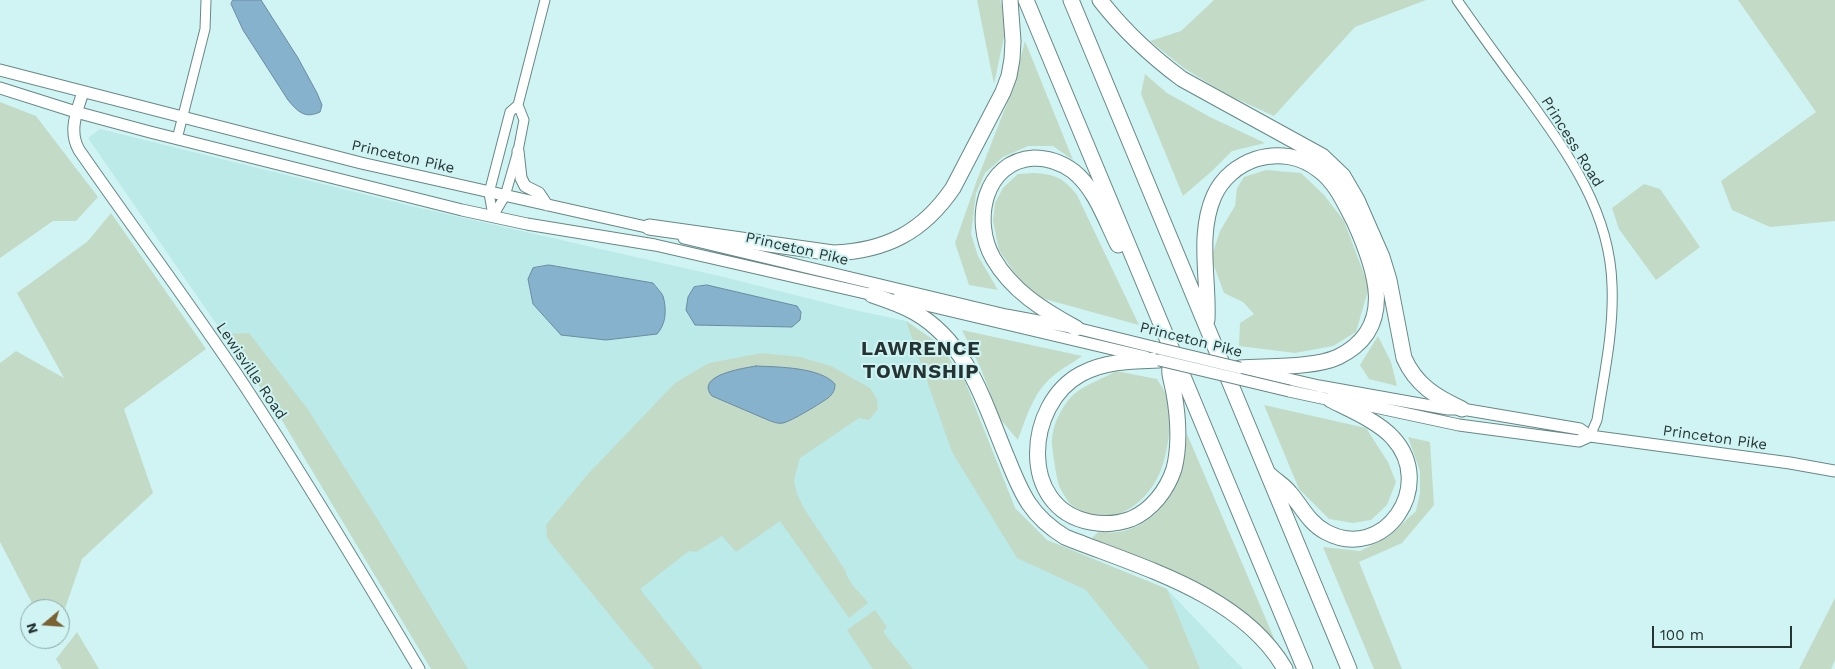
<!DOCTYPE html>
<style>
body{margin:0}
#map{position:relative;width:1835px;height:669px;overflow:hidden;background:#cff4f3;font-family:"Work Sans",sans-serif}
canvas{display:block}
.north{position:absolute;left:20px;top:599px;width:50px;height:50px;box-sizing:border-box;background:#cff4f3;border:1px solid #8ba7a6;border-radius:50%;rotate:252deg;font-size:14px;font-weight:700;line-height:20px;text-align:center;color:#253433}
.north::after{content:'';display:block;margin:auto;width:18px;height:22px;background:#7a6232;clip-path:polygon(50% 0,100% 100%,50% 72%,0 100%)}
.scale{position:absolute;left:1652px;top:626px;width:140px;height:22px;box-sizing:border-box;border:2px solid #253433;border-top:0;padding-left:6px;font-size:15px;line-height:18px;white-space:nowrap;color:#253433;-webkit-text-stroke:4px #cff4f3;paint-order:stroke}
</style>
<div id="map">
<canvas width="1835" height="669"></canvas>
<div class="north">N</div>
<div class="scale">100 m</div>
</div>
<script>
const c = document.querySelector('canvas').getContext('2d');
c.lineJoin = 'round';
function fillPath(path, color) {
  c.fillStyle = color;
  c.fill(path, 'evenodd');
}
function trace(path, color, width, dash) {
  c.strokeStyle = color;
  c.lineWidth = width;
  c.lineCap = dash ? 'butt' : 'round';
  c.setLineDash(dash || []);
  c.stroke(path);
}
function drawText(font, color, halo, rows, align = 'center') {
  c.font = font + ' "Work Sans",sans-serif';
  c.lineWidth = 4;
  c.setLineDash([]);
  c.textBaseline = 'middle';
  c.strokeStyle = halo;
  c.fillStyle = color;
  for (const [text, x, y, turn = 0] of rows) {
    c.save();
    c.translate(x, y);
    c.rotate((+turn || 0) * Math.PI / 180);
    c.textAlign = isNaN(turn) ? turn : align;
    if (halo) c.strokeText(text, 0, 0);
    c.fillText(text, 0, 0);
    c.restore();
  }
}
fillPath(new Path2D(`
 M 100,129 L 420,208 L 724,277 L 854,310 L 906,321 L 938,343 L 964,379 L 1015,508 L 1047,540 L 1167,589 L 1243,669 L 431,669 L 277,412 L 88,138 Z`), '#bbeae9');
fillPath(new Path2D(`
 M 977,0 L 1000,0 L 1007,23 L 994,84 Z
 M 1214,0 L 1426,0 L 1355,27 L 1274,116 L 1228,95 L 1185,69 L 1150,41 L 1181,31 Z
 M 1738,0 L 1835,0 L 1835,221 L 1770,227 L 1732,210 L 1721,181 L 1816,112 Z
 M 1025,41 L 1073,160 L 1053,146 L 1028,146 L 1003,157 L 985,173 L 976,193 L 971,234 L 978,256 L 998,290 L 969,285 L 955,243 L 977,180 L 1013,88 Z
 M 1145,74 L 1167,93 L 1210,117 L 1265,143 L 1232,151 L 1212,171 L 1183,196 L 1141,94 Z
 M 0,102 L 36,116 L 98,197 L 76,221 L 53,221 L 0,258 Z
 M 1266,170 L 1301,173 L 1324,195 L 1344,221 L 1369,287 L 1356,332 L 1333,346 L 1295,353 L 1239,346 L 1240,323 L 1254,314 L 1243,302 L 1224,293 L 1211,258 L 1220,231 L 1235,206 L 1237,188 L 1244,177 Z
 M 1034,173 C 1054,174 1064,178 1077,195 L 1139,325 L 1041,298 L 1018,278 L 999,250 L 993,221 L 995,203 L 1003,188 L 1018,174 Z
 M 1644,184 L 1660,189 L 1700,247 L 1656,280 L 1619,229 L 1612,208 Z
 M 111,213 L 206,349 L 124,409 L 153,493 L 82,559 L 60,623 L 60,609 L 35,609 L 0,542 L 0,363 L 16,351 L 64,378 L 17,293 L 88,241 Z
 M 906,321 L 938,343 L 964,379 L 1015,508 L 1047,540 L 1167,589 L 1200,669 L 1149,669 L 1086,590 L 1017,558 L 952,452 Z
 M 962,330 L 1082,356 C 1073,363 1062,368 1053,376 C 1034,391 1026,418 1018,440 L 1000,419 L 981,369 Z
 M 249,333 L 307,408 L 378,520 L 468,669 L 431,669 L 277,412 L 224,334 Z
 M 1378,336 L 1391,362 L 1397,386 L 1369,379 L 1360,365 Z
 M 762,353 L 800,357 L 831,366 L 870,388 L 877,399 L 878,409 L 869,420 L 859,418 L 800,458 L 794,480 L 797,494 L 805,510 L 845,570 C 850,587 859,590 868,603 L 849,618 L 780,521 L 736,552 L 722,536 L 696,552 L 689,551 L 640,589 L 703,669 L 654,669 L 558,552 L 547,538 L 546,525 L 587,475 L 675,383 L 709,363 Z
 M 1116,371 L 1157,379 C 1161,386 1168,395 1170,403 C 1173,414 1167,455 1162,467 C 1150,503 1110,533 1073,506 C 1068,503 1063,493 1060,488 C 1057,482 1051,445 1052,439 C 1053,424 1061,409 1070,398 C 1081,386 1102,379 1116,371 Z
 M 1264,405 L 1366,428 L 1388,462 L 1396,482 L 1387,505 L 1371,520 L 1353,523 L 1329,519 L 1299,489 Z
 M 1187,434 L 1277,645 L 1225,597 L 1092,538 L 1098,532 C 1105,532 1112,533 1118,532 C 1148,528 1173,501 1180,473 C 1183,460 1185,447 1187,434 Z
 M 1408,437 L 1430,442 L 1434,505 L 1402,543 L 1359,562 L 1402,669 L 1374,669 L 1323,547 L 1360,551 L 1388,537 L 1416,511 L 1420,493 L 1420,471 Z
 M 1835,598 L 1835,660 L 1831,669 L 1799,669 Z
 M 875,610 L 887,627 L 883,632 L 913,669 L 873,669 L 847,630 Z
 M 77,632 L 99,669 L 62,669 L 56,659 Z`), '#c3dbc6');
const water = new Path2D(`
 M 233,0 L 261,0 L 298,58 L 317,93 L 322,105 L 320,112 C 305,119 298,112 288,100 L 243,30 L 231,4 Z
 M 549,265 L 653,283 C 656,287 661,292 663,296 C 667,310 666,324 657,334 L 606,340 L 561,335 L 533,304 L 528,279 L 533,268 Z
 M 707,285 L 797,306 L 801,312 L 800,320 L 792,327 L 695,325 L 686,310 L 688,297 L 694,287 Z
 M 756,366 C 778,367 820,367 835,384 C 835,390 833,394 828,398 C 821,403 792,421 783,423 C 778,424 773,422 768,420 L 712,396 C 694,375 745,368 756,366 Z`);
fillPath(water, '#87b2ce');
trace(water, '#6a8ca0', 1);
const street = new Path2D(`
 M 1457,0 C 1480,33 1504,66 1528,98 C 1569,155 1610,212 1612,285 C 1614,330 1604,375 1597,420 L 1590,436
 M 177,139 L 205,29 L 206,0
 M 493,216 L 505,196 L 518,151 L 524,120 L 518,105 L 545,0
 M 493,216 L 489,193 L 510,112 L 518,105`);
const secondary = new Path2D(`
 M 0,70 L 361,163 L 655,229
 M 0,88 L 76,112 L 150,132 L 462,210 L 527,224 L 655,245 L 878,296
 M 83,92 C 77,111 68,131 79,150 C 133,228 191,305 244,385 C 305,478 362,573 419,669
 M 518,151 L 521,178 L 525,186 L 539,193 L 547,205
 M 684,238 L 1006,315 L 1076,328 L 1157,348
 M 897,299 L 926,305 L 1146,357
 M 1254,371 L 1319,386 L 1448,409 L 1462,409 L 1580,429 L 1590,436 L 1790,463 L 1835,471
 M 1289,391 L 1331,400 L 1347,401 L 1459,425 L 1579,441 L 1590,436`);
const highway = new Path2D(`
 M 1026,0 L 1305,669
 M 1071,0 L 1349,669
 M 1100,0 C 1124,31 1151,56 1182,79 L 1322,156 L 1343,176 L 1357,200 L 1382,257 L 1389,280 L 1404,358 C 1416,385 1436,397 1462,409
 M 649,227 L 833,253 C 886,251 923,232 953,188 L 1003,92 L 1009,76 L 1012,59 L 1013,41 L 1010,0
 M 872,295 C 887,300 901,305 914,312 C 969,343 985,406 1008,460 C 1022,495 1031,516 1065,537 C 1140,567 1242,594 1285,669
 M 1207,320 C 1209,279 1197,235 1214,196 C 1222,178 1238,165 1256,159 C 1278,152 1302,156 1320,171 C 1336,183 1345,204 1354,221 C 1375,267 1398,328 1338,357 C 1314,368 1268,366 1240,368
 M 1076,328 C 1043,310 1012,291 993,258 C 972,221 984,161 1034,158 C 1048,158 1062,163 1073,171 C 1095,188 1106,221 1118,245
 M 1159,360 C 1132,361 1105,361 1081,374 C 1025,404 1018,508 1090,522 C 1104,525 1117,524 1131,519 C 1152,510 1167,490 1174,469 C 1180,445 1178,416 1174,393 C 1173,387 1171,381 1170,374 C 1169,367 1171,359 1171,352
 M 1270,475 C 1276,481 1285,486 1290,493 C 1302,507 1309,523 1326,532 C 1384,563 1437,486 1393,438 C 1379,422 1351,410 1331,400`);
trace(street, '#668887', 11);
trace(secondary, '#668887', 13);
trace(highway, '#668887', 17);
trace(street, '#fff', 9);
trace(secondary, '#fff', 11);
trace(highway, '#fff', 15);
const secondaryBridge = new Path2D(`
 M 1157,348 L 1240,368
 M 1159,360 L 1289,391`);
trace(secondaryBridge, '#668887', 13, []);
trace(secondaryBridge, '#fff', 11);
drawText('15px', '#253433', '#cff4f3', [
 ["Princess Road",1572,142,58],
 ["Princeton Pike",403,157,13],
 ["Princeton Pike",797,249,13],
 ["Princeton Pike",1191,340,14],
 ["Lewisville Road",251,371,56],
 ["Princeton Pike",1715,438,8]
]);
c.letterSpacing = '1px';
drawText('bold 20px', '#253433', '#cff4f3', [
 ["LAWRENCE",921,349],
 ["TOWNSHIP",921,372]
]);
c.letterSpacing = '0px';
</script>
